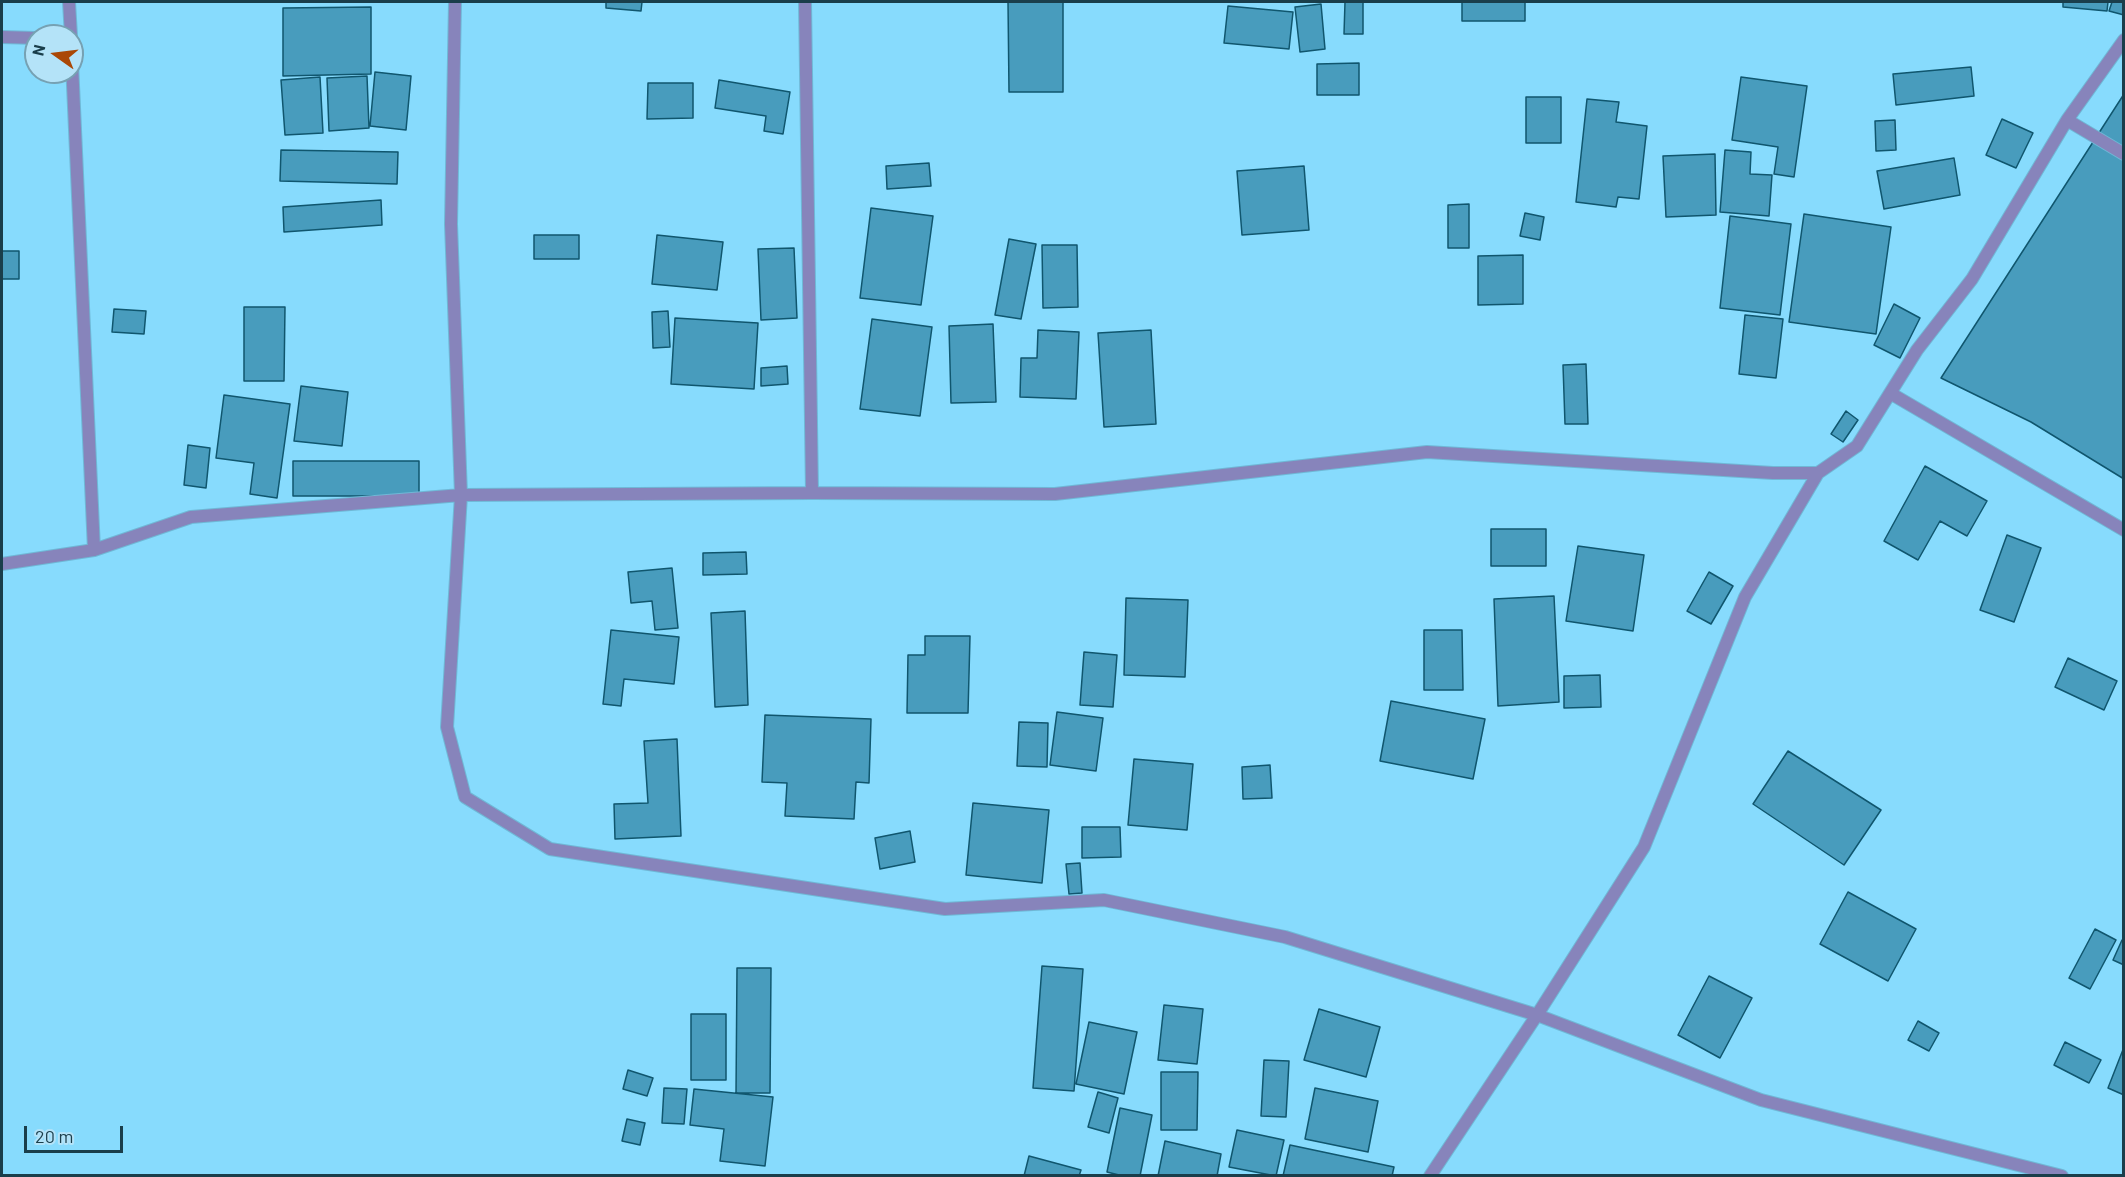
<!DOCTYPE html>
<style>
body{margin:0}
#map{position:relative;width:2125px;height:1177px;overflow:hidden;background:#87dbfd;font-family:Barlow,sans-serif}
canvas{display:block}
.frame{position:absolute;inset:0;border:3px solid #1a3e4b;pointer-events:none}
.north{position:absolute;left:24px;top:24px;width:60px;height:60px;box-sizing:border-box;background:#b4e3f8;border:2px solid #76a1b3;border-radius:50%;rotate:284deg;font-size:16px;font-weight:700;line-height:24px;text-align:center;color:#1a3e4b}
.north::after{content:'';display:block;margin:auto;width:21px;height:27px;background:#aa4806;clip-path:polygon(50% 0,100% 100%,50% 72%,0 100%)}
.scale{position:absolute;left:24px;top:1126px;width:99px;height:27px;box-sizing:border-box;border:3px solid #1a3e4b;border-top:0;padding-left:8px;font-size:18px;line-height:21px;white-space:nowrap;color:#1a3e4b;-webkit-text-stroke:4px #b4e3f8;paint-order:stroke}
</style>
<div id="map">
<canvas width="2125" height="1177"></canvas>
<div class="frame"></div>
<div class="north">N</div>
<div class="scale">20 m</div>
</div>
<script>
const c = document.querySelector('canvas').getContext('2d');
c.lineJoin = 'round';
function fillPath(path, color) {
  c.fillStyle = color;
  c.fill(path, 'evenodd');
}
function trace(path, color, width, dash) {
  c.strokeStyle = color;
  c.lineWidth = width;
  c.lineCap = dash ? 'butt' : 'round';
  c.setLineDash(dash || []);
  c.stroke(path);
}
const building = new Path2D(`
 M 606,2 L 642,2 L 641,11 L 606,8 Z
 M 1008,2 L 1063,2 L 1063,92 L 1009,92 Z
 M 1345,2 L 1363,2 L 1363,34 L 1344,34 Z
 M 1462,2 L 1525,2 L 1525,21 L 1462,21 Z
 M 2063,2 L 2108,2 L 2107,11 L 2063,7 Z
 M 2112,2 L 2124,2 L 2124,15 L 2109,11 Z
 M 1321,4 L 1325,49 L 1300,52 L 1295,7 Z
 M 1228,6 L 1293,12 L 1289,49 L 1224,43 Z
 M 371,7 L 371,74 L 283,76 L 283,8 Z
 M 1359,63 L 1359,95 L 1317,95 L 1317,64 Z
 M 1971,67 L 1974,96 L 1896,105 L 1893,74 Z
 M 375,72 L 411,76 L 406,130 L 370,126 Z
 M 367,76 L 369,128 L 329,131 L 327,78 Z
 M 320,77 L 323,133 L 285,135 L 281,80 Z
 M 1741,77 L 1807,86 L 1794,177 L 1774,174 L 1778,147 L 1732,140 Z
 M 719,80 L 790,92 L 783,134 L 764,131 L 766,116 L 715,108 Z
 M 648,83 L 693,83 L 693,118 L 647,119 Z
 M 2124,94 L 2124,479 L 2031,422 L 1941,378 Z
 M 1526,97 L 1561,97 L 1561,143 L 1526,143 Z
 M 1587,99 L 1619,102 L 1616,122 L 1647,126 L 1639,199 L 1618,197 L 1616,207 L 1576,202 Z
 M 2002,119 L 2033,133 L 2016,168 L 1986,155 Z
 M 1895,120 L 1896,150 L 1876,151 L 1875,121 Z
 M 281,150 L 398,152 L 397,184 L 280,181 Z
 M 1725,150 L 1751,152 L 1750,174 L 1772,175 L 1769,216 L 1720,212 Z
 M 1715,154 L 1716,215 L 1666,217 L 1663,156 Z
 M 1954,158 L 1960,195 L 1884,209 L 1877,171 Z
 M 929,163 L 931,186 L 887,189 L 886,166 Z
 M 1304,166 L 1309,230 L 1242,235 L 1237,171 Z
 M 381,200 L 382,225 L 284,232 L 283,207 Z
 M 1469,204 L 1469,248 L 1448,248 L 1448,205 Z
 M 871,208 L 933,216 L 921,305 L 860,298 Z
 M 1525,213 L 1544,217 L 1540,240 L 1520,236 Z
 M 1804,214 L 1891,227 L 1876,334 L 1789,322 Z
 M 1730,216 L 1791,224 L 1780,315 L 1720,308 Z
 M 534,235 L 579,235 L 579,259 L 534,259 Z
 M 657,235 L 723,242 L 717,290 L 652,284 Z
 M 1009,239 L 1036,244 L 1021,319 L 995,315 Z
 M 1042,245 L 1077,245 L 1078,307 L 1043,308 Z
 M 794,248 L 797,318 L 761,320 L 758,249 Z
 M 2,251 L 19,251 L 19,279 L 2,279 Z
 M 1523,255 L 1523,304 L 1478,305 L 1478,256 Z
 M 1894,304 L 1920,318 L 1900,358 L 1874,345 Z
 M 244,307 L 285,307 L 284,381 L 244,381 Z
 M 114,309 L 146,311 L 144,334 L 112,332 Z
 M 668,311 L 670,347 L 653,348 L 652,312 Z
 M 1745,315 L 1783,319 L 1776,378 L 1739,374 Z
 M 675,318 L 758,323 L 754,389 L 671,384 Z
 M 872,319 L 932,327 L 920,416 L 860,409 Z
 M 993,324 L 996,402 L 951,403 L 949,326 Z
 M 1038,330 L 1079,332 L 1076,399 L 1020,397 L 1021,358 L 1037,358 Z
 M 1151,330 L 1156,424 L 1104,427 L 1098,333 Z
 M 1586,364 L 1588,424 L 1565,424 L 1563,365 Z
 M 787,366 L 788,384 L 761,386 L 761,368 Z
 M 301,386 L 348,392 L 342,446 L 294,441 Z
 M 224,395 L 290,404 L 277,498 L 250,494 L 254,463 L 216,458 Z
 M 1846,411 L 1858,420 L 1843,442 L 1831,434 Z
 M 188,445 L 210,448 L 206,488 L 184,485 Z
 M 293,461 L 419,461 L 419,496 L 293,496 Z
 M 1925,466 L 1987,501 L 1967,536 L 1940,521 L 1918,560 L 1884,541 Z
 M 1491,529 L 1546,529 L 1546,566 L 1491,566 Z
 M 2007,535 L 2041,548 L 2014,622 L 1980,610 Z
 M 1578,546 L 1644,555 L 1633,631 L 1566,621 Z
 M 746,552 L 747,574 L 703,575 L 703,553 Z
 M 672,568 L 678,628 L 655,630 L 652,601 L 631,603 L 628,572 Z
 M 1709,572 L 1733,586 L 1711,624 L 1687,611 Z
 M 1554,596 L 1559,702 L 1498,706 L 1494,599 Z
 M 1126,598 L 1188,600 L 1185,677 L 1124,675 Z
 M 745,611 L 748,705 L 715,707 L 711,613 Z
 M 611,630 L 679,637 L 674,684 L 624,679 L 621,706 L 603,704 Z
 M 1424,630 L 1462,630 L 1463,690 L 1424,690 Z
 M 925,636 L 970,636 L 968,713 L 907,713 L 908,655 L 925,655 Z
 M 1084,652 L 1117,655 L 1113,707 L 1080,705 Z
 M 2068,658 L 2117,681 L 2104,710 L 2055,687 Z
 M 1600,675 L 1601,707 L 1564,708 L 1564,676 Z
 M 1391,701 L 1485,719 L 1473,779 L 1380,761 Z
 M 1057,712 L 1103,718 L 1096,771 L 1050,765 Z
 M 765,715 L 871,719 L 869,783 L 856,782 L 854,819 L 785,816 L 787,783 L 762,782 Z
 M 1019,722 L 1048,723 L 1047,767 L 1017,766 Z
 M 677,739 L 681,836 L 615,839 L 614,804 L 648,803 L 644,741 Z
 M 1788,751 L 1881,810 L 1844,865 L 1753,804 Z
 M 1134,759 L 1193,764 L 1187,830 L 1128,825 Z
 M 1270,765 L 1272,798 L 1243,799 L 1242,767 Z
 M 973,803 L 1049,810 L 1042,883 L 966,875 Z
 M 1082,827 L 1120,827 L 1121,857 L 1082,858 Z
 M 910,831 L 915,862 L 880,869 L 875,838 Z
 M 1080,863 L 1082,893 L 1069,894 L 1066,864 Z
 M 1848,892 L 1916,929 L 1888,981 L 1820,944 Z
 M 2095,929 L 2116,940 L 2090,989 L 2069,978 Z
 M 2122,940 L 2124,941 L 2124,965 L 2113,960 Z
 M 1042,966 L 1083,969 L 1074,1091 L 1033,1088 Z
 M 737,968 L 771,968 L 770,1093 L 736,1093 Z
 M 1709,976 L 1752,998 L 1720,1058 L 1678,1035 Z
 M 1164,1005 L 1203,1009 L 1197,1064 L 1158,1060 Z
 M 1319,1009 L 1380,1027 L 1366,1077 L 1304,1060 Z
 M 691,1014 L 726,1014 L 726,1080 L 691,1080 Z
 M 1918,1021 L 1939,1033 L 1929,1051 L 1908,1040 Z
 M 1089,1022 L 1137,1032 L 1124,1094 L 1076,1084 Z
 M 2065,1042 L 2101,1060 L 2089,1083 L 2054,1065 Z
 M 2124,1047 L 2124,1095 L 2108,1088 Z
 M 1264,1060 L 1289,1061 L 1286,1117 L 1261,1116 Z
 M 628,1070 L 653,1078 L 647,1096 L 623,1089 Z
 M 1161,1072 L 1198,1072 L 1197,1130 L 1161,1130 Z
 M 664,1088 L 687,1089 L 684,1124 L 662,1123 Z
 M 1315,1088 L 1378,1101 L 1368,1152 L 1305,1139 Z
 M 694,1089 L 773,1097 L 765,1166 L 720,1161 L 724,1129 L 690,1125 Z
 M 1098,1092 L 1118,1098 L 1109,1133 L 1088,1127 Z
 M 1120,1108 L 1152,1115 L 1140,1176 L 1123,1176 L 1107,1172 Z
 M 627,1119 L 645,1123 L 640,1145 L 622,1141 Z
 M 1237,1130 L 1284,1140 L 1276,1176 L 1229,1167 Z
 M 1165,1141 L 1221,1154 L 1217,1176 L 1158,1176 Z
 M 1290,1145 L 1394,1167 L 1392,1176 L 1283,1176 Z
 M 1029,1156 L 1081,1170 L 1079,1176 L 1024,1176 Z`);
fillPath(building, '#489cbd');
trace(building, '#10566e', 1.5);
const street = new Path2D(`
 M 69,2 L 71,36
 M 455,2 L 451,224 L 461,495 L 447,727 L 465,797 L 550,849 L 945,909 L 1104,900 L 1285,937 L 1537,1015 L 1761,1100 L 2062,1176
 M 805,2 L 812,493
 M 2,37 L 36,38
 M 72,63 L 94,550
 M 2067,120 L 2124,154
 M 1890,393 L 2124,530
 M 2,564 L 94,550 L 191,517 L 461,495 L 812,493 L 1055,494 L 1427,452 L 1773,473 L 1818,473
 M 1430,1176 L 1537,1015 L 1644,847 L 1745,597 L 1818,473 L 1857,446 L 1917,350 L 1972,279 L 2067,120 L 2124,40`);
trace(street, '#6fb8d6', 14);
trace(street, '#8784bb', 12);
</script>
